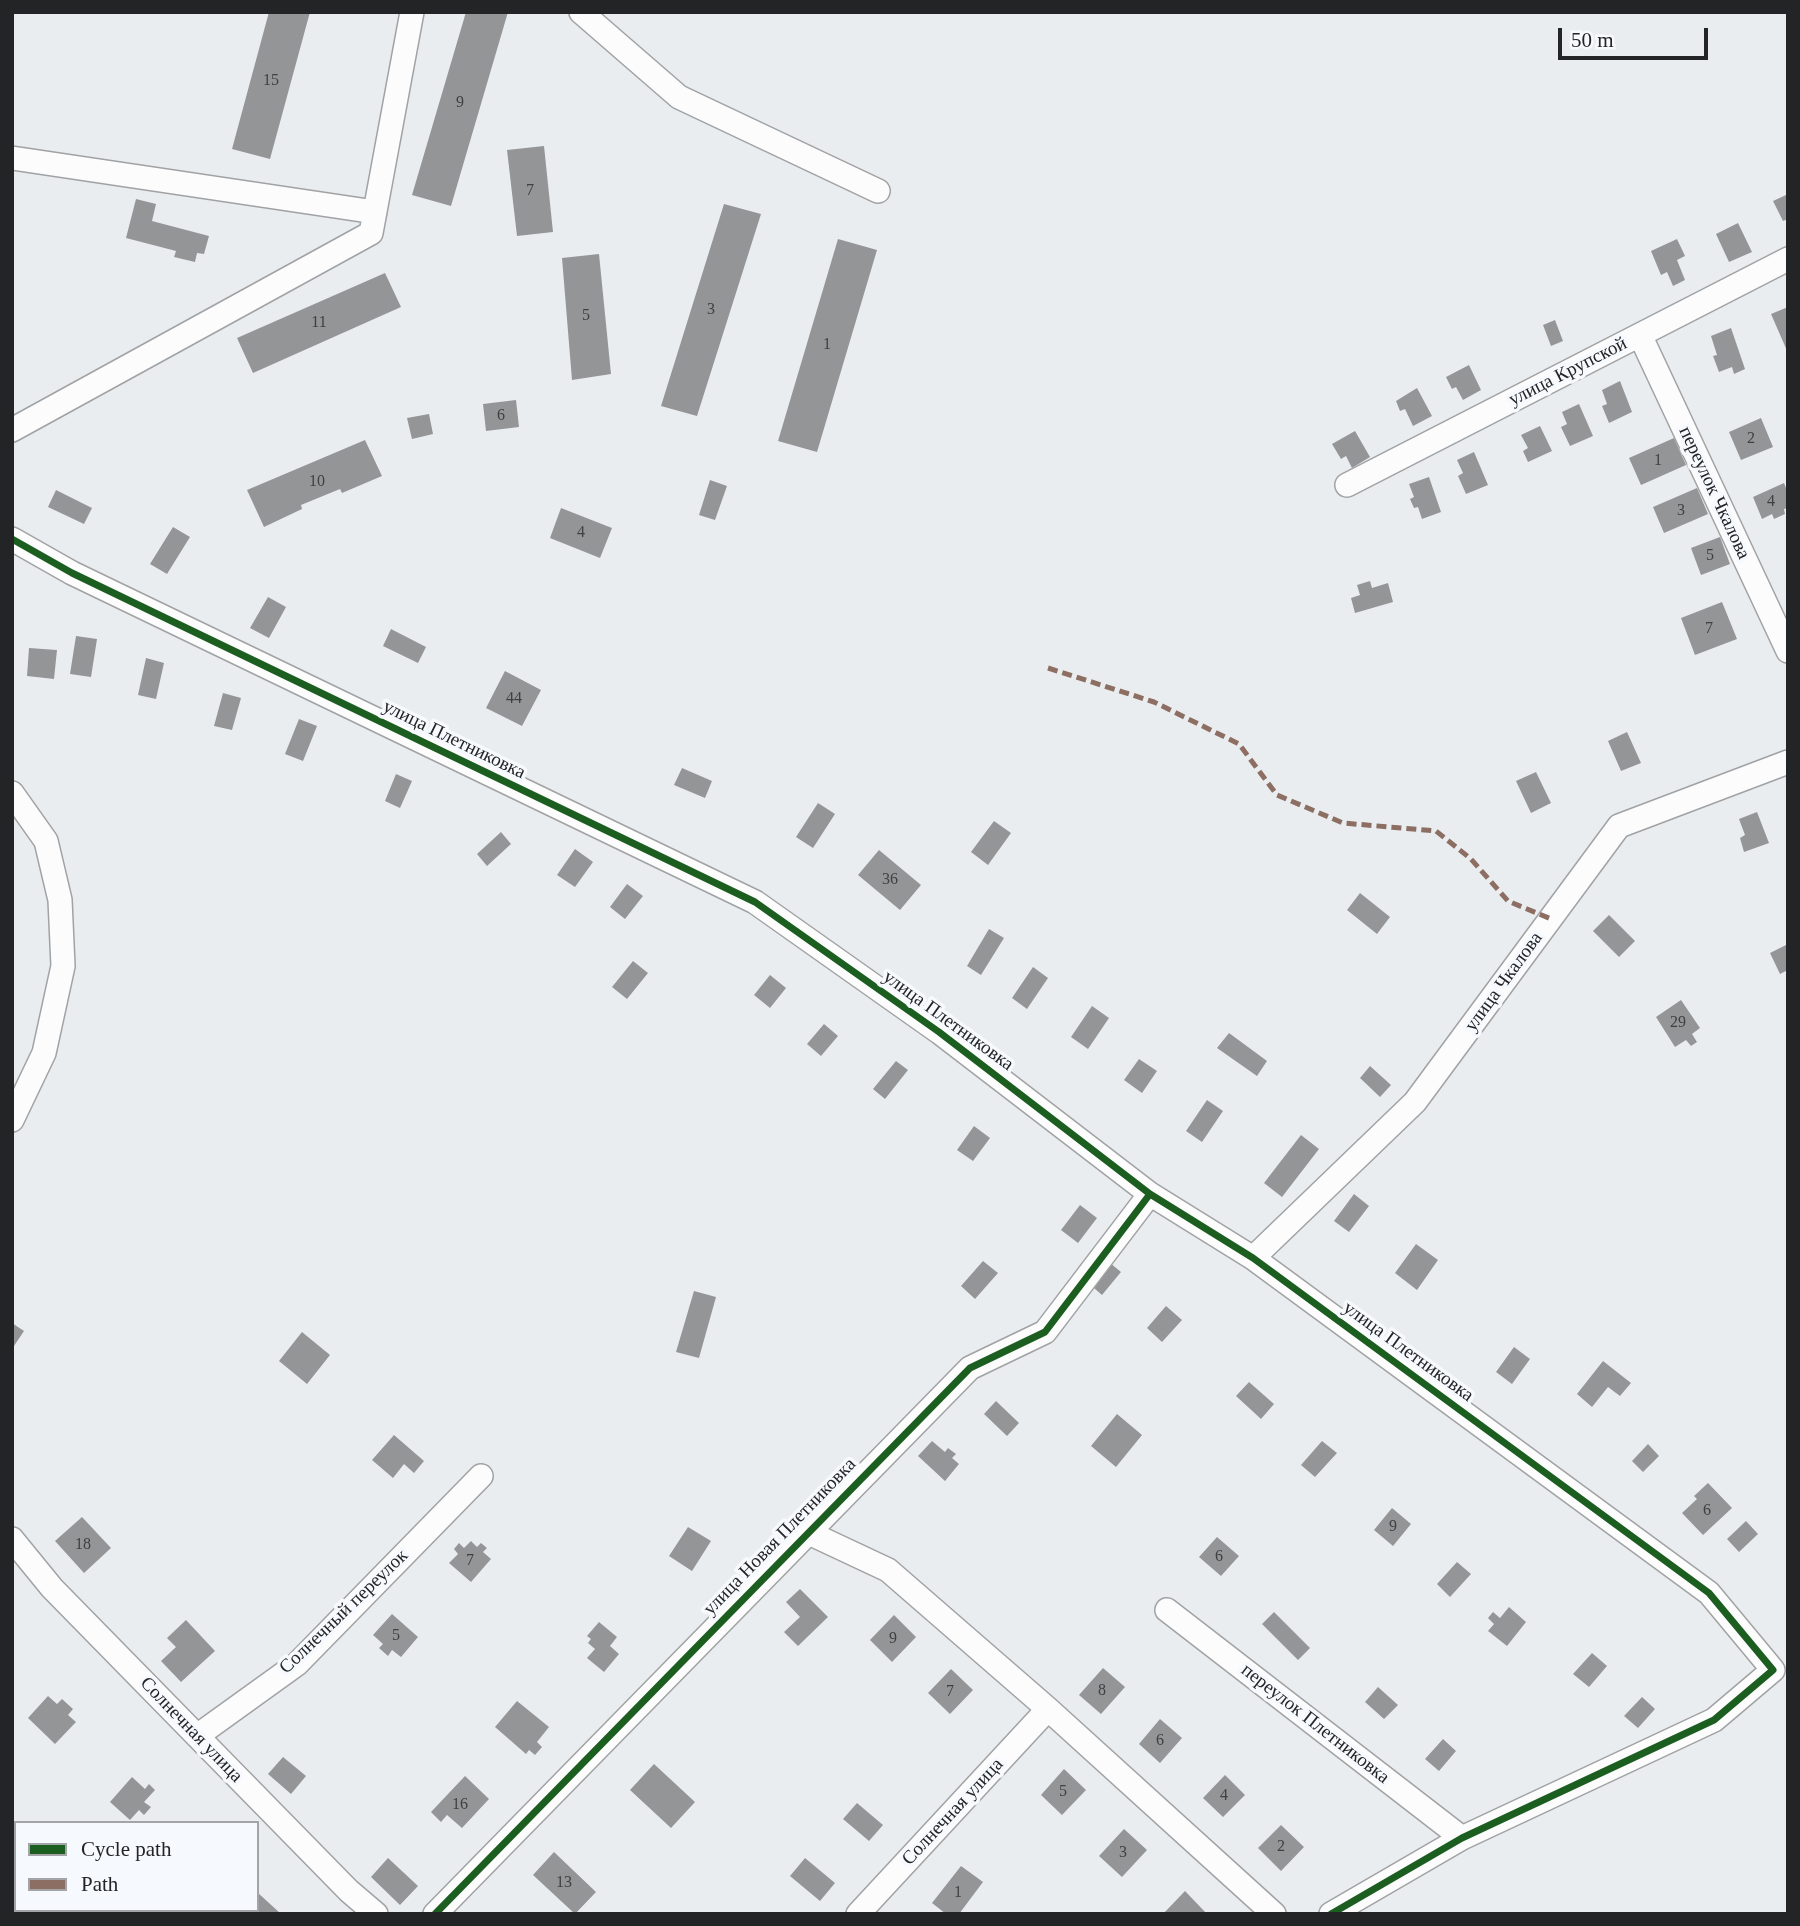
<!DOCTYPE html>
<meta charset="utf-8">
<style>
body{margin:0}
#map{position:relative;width:1800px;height:1926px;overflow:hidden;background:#eaedf0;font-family:"Times New Roman",serif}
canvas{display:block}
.frame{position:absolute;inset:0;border:14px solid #232426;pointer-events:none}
.legend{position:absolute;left:14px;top:1821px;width:245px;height:91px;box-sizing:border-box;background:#f6f9fe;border:2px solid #a2a4a8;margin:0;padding:9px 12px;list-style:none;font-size:21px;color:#232426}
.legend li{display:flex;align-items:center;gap:14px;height:35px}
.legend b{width:35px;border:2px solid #a2a4a8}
.scale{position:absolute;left:1558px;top:28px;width:150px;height:32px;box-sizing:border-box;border:4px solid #232426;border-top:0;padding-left:9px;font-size:21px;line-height:24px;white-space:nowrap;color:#232426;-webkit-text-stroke:5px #f6f9fe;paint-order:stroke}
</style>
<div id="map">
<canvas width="1800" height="1926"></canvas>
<div class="frame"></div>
<ul class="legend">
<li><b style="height:9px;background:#1b5e20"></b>Cycle path</li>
<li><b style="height:9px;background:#8d6e63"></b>Path</li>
</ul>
<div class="scale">50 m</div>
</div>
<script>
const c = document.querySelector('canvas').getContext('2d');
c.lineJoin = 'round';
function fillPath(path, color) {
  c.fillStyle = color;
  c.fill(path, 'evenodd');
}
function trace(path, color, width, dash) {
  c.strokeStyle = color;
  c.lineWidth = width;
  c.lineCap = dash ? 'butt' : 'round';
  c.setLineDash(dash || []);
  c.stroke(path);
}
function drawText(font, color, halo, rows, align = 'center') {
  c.font = font + ' "Times New Roman",serif';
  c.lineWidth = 7;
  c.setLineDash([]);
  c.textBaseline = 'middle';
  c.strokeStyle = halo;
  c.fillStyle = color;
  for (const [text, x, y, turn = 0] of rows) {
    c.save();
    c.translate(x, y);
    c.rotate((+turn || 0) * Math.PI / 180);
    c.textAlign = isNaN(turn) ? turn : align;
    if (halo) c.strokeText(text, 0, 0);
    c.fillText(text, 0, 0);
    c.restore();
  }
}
fillPath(new Path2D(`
 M 269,12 L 310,12 L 270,159 L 232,149 Z
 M 466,12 L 508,12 L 451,206 L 412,195 Z
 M 544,146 L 553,232 L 517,236 L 507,150 Z
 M 1786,195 L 1788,219 L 1783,221 L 1773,201 Z
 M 136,199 L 156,204 L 152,221 L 209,236 L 204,254 L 197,253 L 195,262 L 174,257 L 176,251 L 126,238 Z
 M 724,204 L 761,214 L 697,416 L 661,406 Z
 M 1738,223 L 1752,252 L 1729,262 L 1716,234 Z
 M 838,239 L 877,250 L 817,452 L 778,441 Z
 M 1677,239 L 1685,256 L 1677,260 L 1685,280 L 1673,286 L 1667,272 L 1661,275 L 1651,251 Z
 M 599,254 L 611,374 L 572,380 L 562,258 Z
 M 385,273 L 401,307 L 253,373 L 237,338 Z
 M 1788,307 L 1788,353 L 1771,314 Z
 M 1555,320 L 1563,341 L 1551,346 L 1543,325 Z
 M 1731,328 L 1745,369 L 1734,374 L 1732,367 L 1719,372 L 1713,356 L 1717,355 L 1711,336 Z
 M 1469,365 L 1481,390 L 1463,400 L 1456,387 L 1452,389 L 1446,377 Z
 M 1620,381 L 1632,412 L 1609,423 L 1602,406 L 1607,404 L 1602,390 Z
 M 1417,388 L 1432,416 L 1413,426 L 1405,409 L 1400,411 L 1396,401 Z
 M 516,400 L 519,427 L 486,431 L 483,404 Z
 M 1579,404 L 1593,436 L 1570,446 L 1561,427 L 1567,424 L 1562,412 Z
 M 429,414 L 433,434 L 412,439 L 407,418 Z
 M 1761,418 L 1773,447 L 1741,460 L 1729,432 Z
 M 1540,426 L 1552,451 L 1528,462 L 1523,451 L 1528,448 L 1521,435 Z
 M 1355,431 L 1370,457 L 1352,468 L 1346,456 L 1341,459 L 1332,444 Z
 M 1674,438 L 1686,465 L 1641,485 L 1629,458 Z
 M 365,440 L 382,476 L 342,493 L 340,489 L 301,505 L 302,509 L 264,527 L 247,490 Z
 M 1474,452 L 1488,485 L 1466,494 L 1458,476 L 1463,473 L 1457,460 Z
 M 1429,477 L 1441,512 L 1422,519 L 1418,507 L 1414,508 L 1410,499 L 1414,497 L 1409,484 Z
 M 710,480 L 727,486 L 715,520 L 699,515 Z
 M 1784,483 L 1788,493 L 1788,508 L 1784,509 L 1785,514 L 1774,519 L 1772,514 L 1762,519 L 1753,497 Z
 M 1697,488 L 1708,514 L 1664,533 L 1653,507 Z
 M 56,490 L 92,508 L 84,524 L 48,507 Z
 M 561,508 L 612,528 L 600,558 L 550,538 Z
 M 173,527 L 190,537 L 167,574 L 150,564 Z
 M 1720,537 L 1730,564 L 1701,575 L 1691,548 Z
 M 1370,581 L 1372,588 L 1388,583 L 1393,602 L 1355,613 L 1351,598 L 1360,595 L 1357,585 Z
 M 268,597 L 286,607 L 269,638 L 250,628 Z
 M 1722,602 L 1737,639 L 1695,655 L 1681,618 Z
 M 391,629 L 426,647 L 418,663 L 383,646 Z
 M 76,636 L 97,639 L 91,677 L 70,674 Z
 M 29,648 L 57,650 L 54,679 L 27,676 Z
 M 146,658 L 164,663 L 156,699 L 138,695 Z
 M 505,671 L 541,690 L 522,726 L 486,708 Z
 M 223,693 L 241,698 L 232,730 L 214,726 Z
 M 299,719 L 317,726 L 303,761 L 285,754 Z
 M 1627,732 L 1641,763 L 1621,771 L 1608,741 Z
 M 682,768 L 712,781 L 705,798 L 674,785 Z
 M 1536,772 L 1551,803 L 1531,813 L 1516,781 Z
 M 396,774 L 412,781 L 400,808 L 385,801 Z
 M 818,803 L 835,814 L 813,848 L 796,837 Z
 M 1757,812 L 1769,843 L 1744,852 L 1740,838 L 1745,835 L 1739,819 Z
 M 994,821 L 1011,833 L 988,865 L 971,852 Z
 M 501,832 L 511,844 L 487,866 L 477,854 Z
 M 575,849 L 593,862 L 575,887 L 557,875 Z
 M 879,850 L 921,885 L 900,910 L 858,875 Z
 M 627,884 L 643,896 L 625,919 L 610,907 Z
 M 1360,893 L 1390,917 L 1377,934 L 1347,910 Z
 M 1609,915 L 1635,941 L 1619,957 L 1593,931 Z
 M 989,929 L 1004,938 L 981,975 L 967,966 Z
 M 1788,944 L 1788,970 L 1780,974 L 1770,953 Z
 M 633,961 L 648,973 L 627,999 L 612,987 Z
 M 1033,967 L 1048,978 L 1027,1009 L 1012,998 Z
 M 770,975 L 786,988 L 770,1008 L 754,995 Z
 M 1681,1000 L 1700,1028 L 1692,1034 L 1697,1042 L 1691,1046 L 1686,1040 L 1675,1047 L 1656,1017 Z
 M 1092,1006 L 1109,1018 L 1088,1049 L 1071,1037 Z
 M 824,1024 L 838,1036 L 821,1056 L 807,1044 Z
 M 1229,1033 L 1267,1061 L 1257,1076 L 1217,1048 Z
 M 1139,1059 L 1157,1071 L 1142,1093 L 1124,1080 Z
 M 896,1061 L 908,1070 L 885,1099 L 873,1089 Z
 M 1370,1066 L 1391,1085 L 1380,1097 L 1360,1078 Z
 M 1207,1100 L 1223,1111 L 1202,1142 L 1186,1131 Z
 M 974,1126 L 990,1138 L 973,1161 L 957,1150 Z
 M 1301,1135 L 1319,1149 L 1282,1197 L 1264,1183 Z
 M 1354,1194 L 1369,1206 L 1349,1232 L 1334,1221 Z
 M 1080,1205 L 1097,1218 L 1078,1243 L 1061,1230 Z
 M 1416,1244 L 1438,1260 L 1417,1290 L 1395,1273 Z
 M 1104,1258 L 1121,1272 L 1102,1295 L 1086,1281 Z
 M 983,1261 L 998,1273 L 975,1299 L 961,1286 Z
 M 694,1291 L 716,1297 L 699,1358 L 676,1352 Z
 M 1166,1306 L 1182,1320 L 1162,1342 L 1147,1328 Z
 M 12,1323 L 24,1331 L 12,1349 Z
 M 302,1332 L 330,1355 L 307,1384 L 279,1361 Z
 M 1514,1347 L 1530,1359 L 1512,1384 L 1496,1372 Z
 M 1603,1361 L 1631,1383 L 1620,1396 L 1608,1387 L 1592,1407 L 1577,1394 Z
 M 1249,1382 L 1274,1404 L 1261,1419 L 1236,1396 Z
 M 996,1401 L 1019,1423 L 1007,1436 L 984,1414 Z
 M 1117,1414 L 1142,1435 L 1116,1467 L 1091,1446 Z
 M 394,1435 L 424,1461 L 414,1473 L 404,1464 L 393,1478 L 372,1460 Z
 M 932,1441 L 945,1452 L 948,1448 L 956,1454 L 952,1458 L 959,1464 L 945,1481 L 918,1456 Z
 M 1322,1441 L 1337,1453 L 1315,1477 L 1301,1465 Z
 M 1648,1444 L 1659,1456 L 1643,1472 L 1632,1461 Z
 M 1708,1483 L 1732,1508 L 1703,1535 L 1682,1513 L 1697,1499 L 1694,1496 Z
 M 1392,1508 L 1411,1524 L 1393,1546 L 1374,1530 Z
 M 82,1517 L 111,1548 L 84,1573 L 55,1541 Z
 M 1746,1521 L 1758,1534 L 1739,1552 L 1727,1539 Z
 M 688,1527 L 711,1541 L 692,1571 L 669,1556 Z
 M 1217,1537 L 1239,1556 L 1221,1576 L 1199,1557 Z
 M 471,1541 L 477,1547 L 481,1543 L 487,1548 L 483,1552 L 491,1559 L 471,1582 L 449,1563 L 458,1554 L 454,1549 L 459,1543 L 464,1548 Z
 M 1457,1562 L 1471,1574 L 1450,1597 L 1437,1584 Z
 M 800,1589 L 828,1617 L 798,1646 L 784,1632 L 800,1617 L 786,1602 Z
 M 1509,1607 L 1526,1622 L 1507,1646 L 1488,1631 L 1494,1624 L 1488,1618 L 1493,1612 L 1500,1618 Z
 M 1274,1612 L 1310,1648 L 1298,1660 L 1262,1624 Z
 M 392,1614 L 418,1637 L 401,1657 L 392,1650 L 388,1656 L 379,1648 L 383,1644 L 373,1635 Z
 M 894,1615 L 916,1637 L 892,1662 L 870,1640 Z
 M 186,1620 L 215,1651 L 181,1682 L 161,1661 L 176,1647 L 167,1638 Z
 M 599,1622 L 617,1637 L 610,1646 L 619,1654 L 604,1672 L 587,1658 L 595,1649 L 588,1643 L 591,1639 L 587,1636 Z
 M 1592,1653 L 1607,1666 L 1589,1687 L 1573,1674 Z
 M 1103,1668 L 1125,1687 L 1101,1714 L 1079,1695 Z
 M 951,1669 L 973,1690 L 950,1714 L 928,1693 Z
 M 1378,1687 L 1398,1705 L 1384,1719 L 1365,1702 Z
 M 48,1696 L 57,1704 L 62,1699 L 73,1709 L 68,1715 L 76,1722 L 55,1744 L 28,1718 Z
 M 1642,1697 L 1655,1709 L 1638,1728 L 1624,1716 Z
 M 517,1701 L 549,1727 L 537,1742 L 542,1747 L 535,1755 L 529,1750 L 526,1754 L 495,1727 Z
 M 1160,1719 L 1182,1738 L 1160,1763 L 1139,1744 Z
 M 1443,1739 L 1456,1751 L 1439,1771 L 1425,1759 Z
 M 283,1757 L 306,1776 L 291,1794 L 268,1774 Z
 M 654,1764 L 695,1802 L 671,1828 L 630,1790 Z
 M 1064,1769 L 1086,1790 L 1062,1815 L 1041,1795 Z
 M 1225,1775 L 1245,1795 L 1223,1817 L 1203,1798 Z
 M 465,1776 L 489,1799 L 462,1828 L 447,1815 L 441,1822 L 431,1812 Z
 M 132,1777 L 145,1789 L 149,1784 L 155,1790 L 144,1802 L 151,1807 L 144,1815 L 139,1810 L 130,1820 L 110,1802 Z
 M 857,1803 L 883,1825 L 869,1841 L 843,1819 Z
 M 1281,1825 L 1304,1847 L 1281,1871 L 1258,1848 Z
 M 1124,1829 L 1147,1850 L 1122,1877 L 1099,1856 Z
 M 554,1852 L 596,1892 L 575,1914 L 533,1875 Z
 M 388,1858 L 418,1886 L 400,1905 L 371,1877 Z
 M 805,1858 L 835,1883 L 820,1901 L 790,1876 Z
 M 961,1866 L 983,1882 L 959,1914 L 946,1914 L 932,1903 Z
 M 1185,1891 L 1207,1914 L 1163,1914 Z
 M 257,1892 L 281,1914 L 231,1914 L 227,1910 L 257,1910 Z`), '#949597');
const minor = new Path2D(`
 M 581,12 L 679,97 L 878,191
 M 12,158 L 375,212
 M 1640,335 L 1788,651
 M 12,430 L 371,233 L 412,12
 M 1347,485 L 1788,259
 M 12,539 L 72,573 L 755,902 L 939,1032 L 1150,1194 L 1253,1258 L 1709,1593 L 1773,1670 L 1714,1720 L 1462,1838 L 1331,1914
 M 12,793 L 46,841 L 60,900 L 63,966 L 44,1053 L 12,1120
 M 1253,1258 L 1415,1102 L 1619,826 L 1788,762
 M 807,1532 L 888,1570 L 1048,1709 L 1274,1914
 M 12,1539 L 52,1588 L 349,1891 L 376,1914
 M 1167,1610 L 1462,1838
 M 197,1736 L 297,1664 L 481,1476
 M 435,1914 L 970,1368 L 1045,1332 L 1150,1194
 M 858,1914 L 1048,1709`);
trace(minor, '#a0a2a4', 26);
trace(minor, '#fcfcfd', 23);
trace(new Path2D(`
 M 1048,668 L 1154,702 L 1239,744 L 1277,795 L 1343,823 L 1436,831 L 1471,859 L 1508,901 L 1551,919`), '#8d6e63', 5, [10, 5]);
trace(new Path2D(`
 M 12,539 L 72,573 L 755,902 L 939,1032 L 1150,1194 L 1253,1258 L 1709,1593 L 1773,1670 L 1714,1720 L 1462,1838 L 1331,1914
 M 435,1914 L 970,1368 L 1045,1332 L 1150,1194`), '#1b5e20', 7);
drawText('16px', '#3f4042', null, [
 ["15",271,81],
 ["9",460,103],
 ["7",530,191],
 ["3",711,310],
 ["5",586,316],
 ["11",319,323],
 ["1",827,345],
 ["6",501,416],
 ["2",1751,439],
 ["1",1658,461],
 ["10",317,482],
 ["4",1771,502],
 ["3",1681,511],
 ["4",581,533],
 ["5",1710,556],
 ["7",1709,629],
 ["44",514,699],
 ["36",890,880],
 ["29",1678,1023],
 ["6",1707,1511],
 ["9",1393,1527],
 ["18",83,1545],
 ["6",1219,1557],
 ["7",470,1561],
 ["5",396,1636],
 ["9",893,1639],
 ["8",1102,1691],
 ["7",950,1692],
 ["6",1160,1741],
 ["5",1063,1792],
 ["4",1224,1796],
 ["16",460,1805],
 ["2",1281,1847],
 ["3",1123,1853],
 ["13",564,1883],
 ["1",958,1893]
]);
drawText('19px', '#232426', '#f6f9fe', [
 ["улица Крупской",1568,372,-27],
 ["переулок Чкалова",1714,493,65],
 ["улица Плетниковка",454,740,26],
 ["улица Чкалова",1504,982,-54],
 ["улица Плетниковка",948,1021,36],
 ["улица Плетниковка",1408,1352,36],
 ["улица Новая Плетниковка",780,1537,-46],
 ["Солнечный переулок",344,1612,-44],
 ["переулок Плетниковка",1315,1724,38],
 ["Солнечная улица",191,1730,46],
 ["Солнечная улица",953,1812,-47]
]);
</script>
